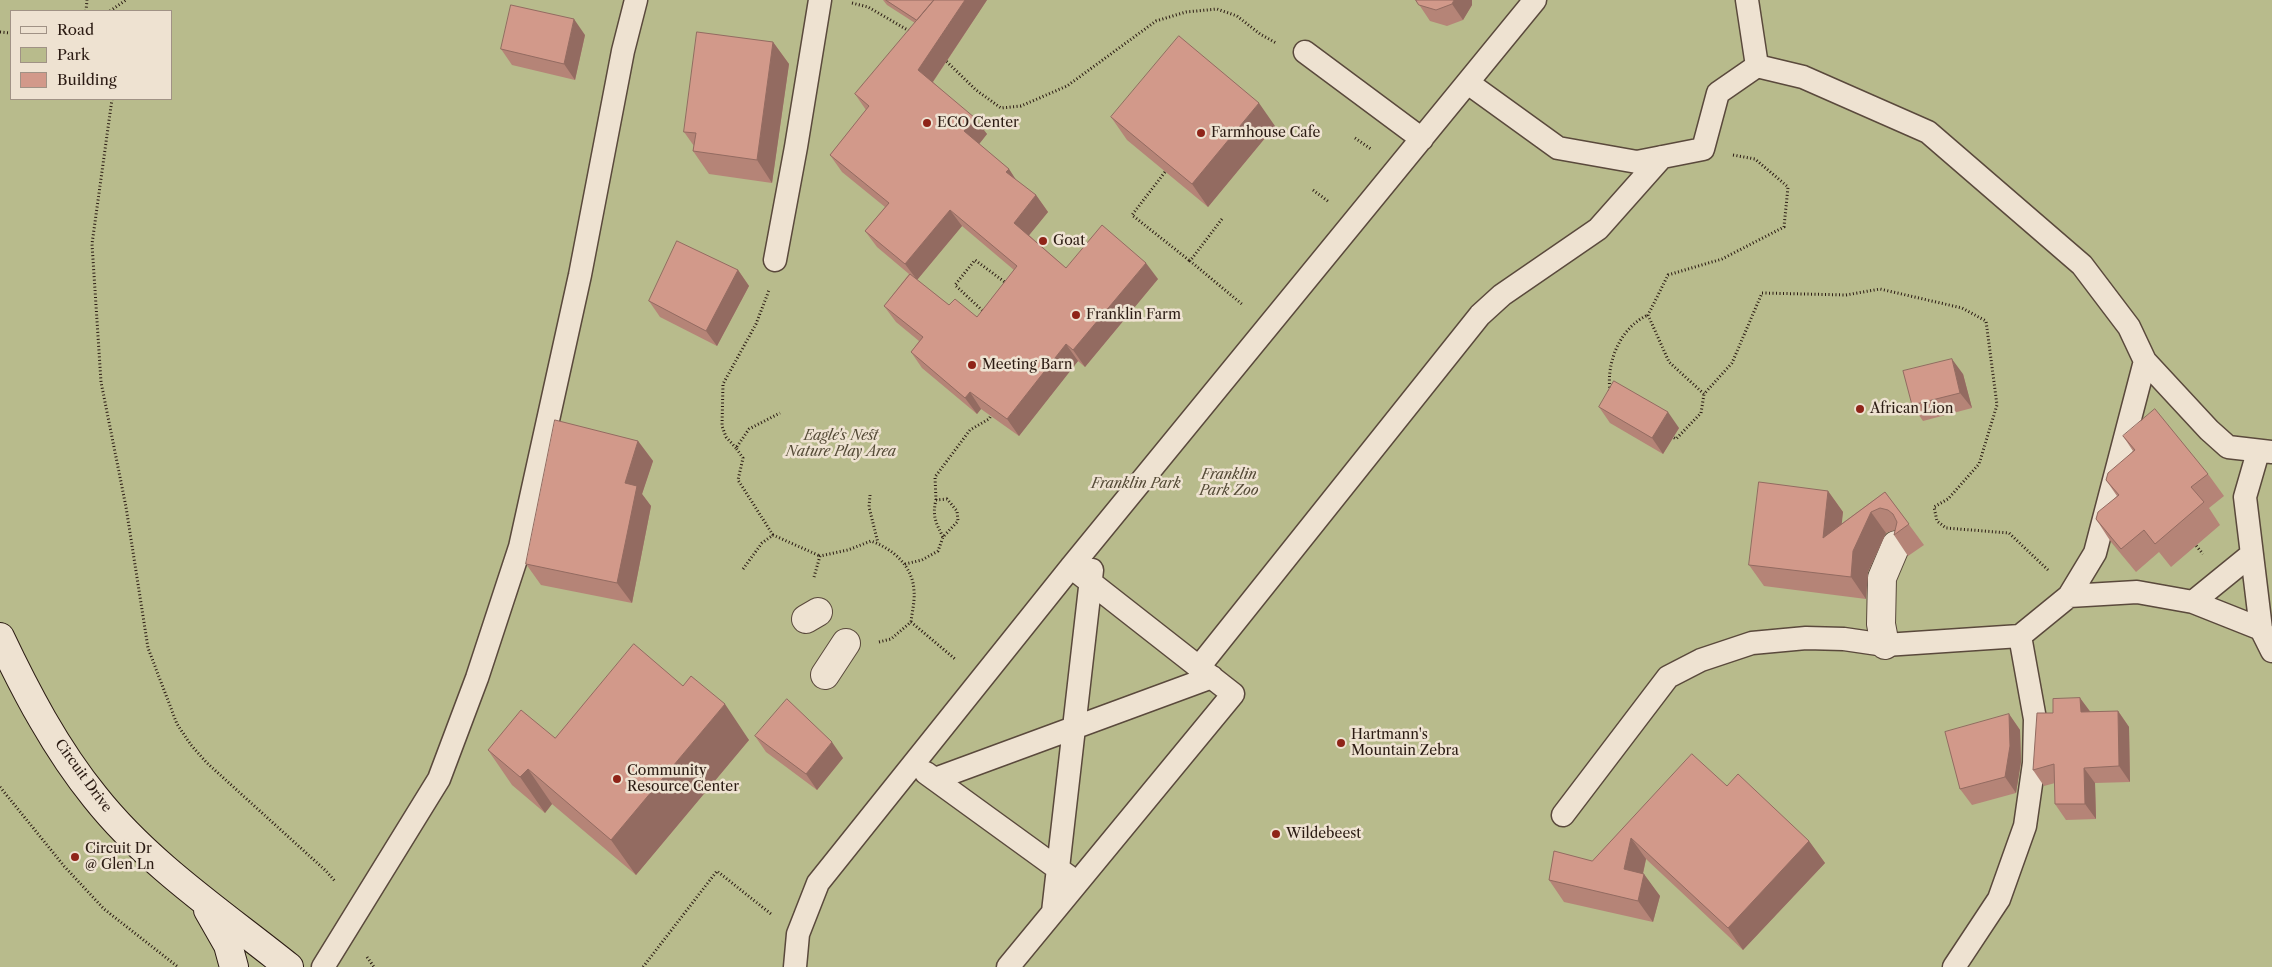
<!DOCTYPE html>
<style>
body{margin:0}
#map{position:relative;width:2272px;height:967px;overflow:hidden;background:#e5d3b8;font-family:"Libre Caslon Text",serif}
canvas{display:block}
.legend{position:absolute;left:10px;top:10px;width:162px;height:90px;box-sizing:border-box;background:#eee2d1;border:1px solid #a09285;margin:0;padding:6px 9px;list-style:none;font-size:15px;color:#2b1b13}
.legend li{display:flex;align-items:center;gap:10px;height:25px}
.legend b{width:25px;border:1px solid #a09285}
</style>
<div id="map">
<canvas width="2272" height="967"></canvas>
<ul class="legend">
<li><b style="height:6px;background:#eee2d1"></b>Road</li>
<li><b style="height:14px;background:#b8bb8c"></b>Park</li>
<li><b style="height:14px;background:#d2998a"></b>Building</li>
</ul>
</div>
<script>
const c = document.querySelector('canvas').getContext('2d');
c.lineJoin = 'round';
function fillPath(path, color) {
  c.fillStyle = color;
  c.fill(path, 'evenodd');
}
function trace(path, color, width, dash) {
  c.strokeStyle = color;
  c.lineWidth = width;
  c.lineCap = dash ? 'butt' : 'round';
  c.setLineDash(dash || []);
  c.stroke(path);
}
function drawText(font, color, halo, rows, align = 'center') {
  c.font = font + ' "Libre Caslon Text",serif';
  c.lineWidth = 5;
  c.setLineDash([]);
  c.textBaseline = 'middle';
  c.strokeStyle = halo;
  c.fillStyle = color;
  for (const [text, x, y, turn = 0] of rows) {
    c.save();
    c.translate(x, y);
    c.rotate((+turn || 0) * Math.PI / 180);
    c.textAlign = isNaN(turn) ? turn : align;
    if (halo) c.strokeText(text, 0, 0);
    c.fillText(text, 0, 0);
    c.restore();
  }
}
fillPath(new Path2D(`
 M 0,0 L 2272,0 L 2272,967 L 0,967 ZM 11,11 L 171,11 L 171,99 L 11,99 Z`), '#b8bb8c');
const service = new Path2D(`
 M 1747,0 L 1757,66 L 1803,77 L 1928,132 L 2082,265 L 2129,327 L 2145,361 L 2209,430 L 2228,447 L 2272,452
 M 1305,52 L 1422,139
 M 1468,83 L 1558,148 L 1637,162 L 1703,149 L 1718,93 L 1757,66
 M 775,260 L 796,147 L 820,0
 M 2069,596 L 2095,553 L 2145,361
 M 2193,602 L 2252,554
 M 2261,629 L 2272,651
 M 1199,667 L 1480,315 L 1502,295 L 1598,229 L 1662,157
 M 926,773 L 1068,876
 M 935,779 L 1212,677
 M 1563,815 L 1668,677 L 1701,660 L 1752,643 L 1806,638 L 1844,639 L 1885,645 L 2020,636 L 2069,596 L 2137,592 L 2193,602 L 2261,629 L 2245,497 L 2258,452
 M 1053,912 L 1092,570
 M 323,967 L 439,779 L 477,678 L 520,547 L 580,275 L 623,51 L 636,0
 M 795,967 L 798,934 L 818,883 L 1071,567 L 1535,0
 M 1008,967 L 1233,694 L 1071,567
 M 1954,967 L 1999,899 L 2025,826 L 2034,763 L 2035,719 L 2020,636`);
const pedestrian = new Path2D(`
 M 806,619 L 818,612
 M 1885,645 L 1881,624 L 1882,578 L 1896,545
 M 825,675 L 846,643`);
const secondary = new Path2D(`
 M 0,637 C 26,692 56,749 95,797 C 148,864 223,914 289,967
 M 208,910 L 228,945 L 234,967`);
trace(service, '#5a493c', 25);
trace(pedestrian, '#5a493c', 30);
trace(secondary, '#2b1b13', 30);
trace(new Path2D(`
 M 852,3 L 868,7 L 911,32
 M 86,11 L 87,0
 M 110,11 L 126,0
 M 0,32 L 11,33
 M 944,59 L 976,90 L 1001,108 L 1021,106 L 1067,86 L 1156,21 L 1186,12 L 1217,9 L 1237,16 L 1260,34 L 1276,43
 M 112,99 L 92,244 L 101,382 L 126,507 L 148,648 L 177,724 L 191,745 L 207,763 L 325,870 L 335,881
 M 1355,138 L 1371,149
 M 1733,155 L 1755,159 L 1788,187 L 1784,227 L 1722,259 L 1668,275 L 1648,315 L 1669,362 L 1704,394 L 1732,363 L 1762,293 L 1846,295 L 1880,289 L 1962,308 L 1986,321 L 1997,405 L 1979,464 L 1948,499 L 1934,507 L 1937,521 L 1946,528 L 2009,533 L 2048,570
 M 1165,172 L 1132,215 L 1190,261
 M 1313,190 L 1329,202
 M 1222,219 L 1190,261 L 1243,305
 M 985,313 L 955,285 L 975,260 L 1006,283
 M 1610,391 C 1606,361 1621,327 1648,315
 M 1671,436 L 1676,439 L 1701,413 L 1704,394
 M 736,448 L 726,437 L 722,426 L 723,384 L 756,324 L 769,290
 M 870,495 L 869,507 L 878,543
 M 936,500 L 935,477 L 970,430 L 989,419 L 992,414
 M 773,535 L 738,480 L 743,458 L 736,448 L 749,429 L 780,413
 M 2194,543 L 2203,554
 M 905,564 L 922,560 L 938,551 L 943,537 L 958,521 L 957,511 L 947,499 L 936,500 C 932,516 936,523 943,537
 M 743,569 L 762,543 L 773,535 L 820,556
 M 814,577 L 820,556 L 848,550 L 871,541 C 893,549 913,566 914,591 C 915,601 912,612 911,622
 M 879,642 L 891,639 L 911,622 L 955,659
 M 0,787 L 64,866 L 104,909 L 178,967
 M 367,957 L 374,967
 M 643,967 L 717,871 L 771,914`), '#2b1b13', 3, [1, 2.5]);
trace(service, '#eee2d1', 22);
trace(pedestrian, '#eee2d1', 28);
trace(secondary, '#eee2d1', 28);
fillPath(new Path2D(`
 M 883,0 L 987,0 L 933,82 L 987,134 L 979,144 L 1009,169 L 1016,180 L 1036,195 L 1048,212 L 1029,235 L 1066,268 L 1158,279 L 1085,367 L 1078,361 L 1019,436 L 981,409 L 977,414 L 922,368 L 911,352 L 919,341 L 896,322 L 884,306 L 909,274 L 877,247 L 865,231 L 885,207 L 842,172 L 830,155 L 866,110 L 855,94 L 915,23 L 887,5 ZM 962,226 L 1014,270 L 977,317 L 949,305 L 917,280 Z
 M 1416,0 L 1472,5 L 1463,20 L 1447,26 L 1430,21 Z
 M 585,35 L 575,80 L 512,65 L 501,49 Z
 M 773,42 L 789,64 L 772,183 L 709,174 L 693,151 L 694,146 L 684,132 Z
 M 1111,117 L 1275,126 L 1208,207 L 1127,140 Z
 M 738,270 L 749,286 L 717,346 L 660,317 L 649,301 Z
 M 1963,374 L 1972,408 L 1923,421 L 1912,405 Z
 M 1599,407 L 1679,428 L 1663,454 L 1610,423 Z
 M 2123,436 L 2208,474 L 2224,496 L 2209,508 L 2220,525 L 2171,567 L 2159,552 L 2136,572 L 2111,542 L 2096,519 L 2117,496 L 2106,480 L 2133,451 Z
 M 638,441 L 653,461 L 642,494 L 651,506 L 632,603 L 541,585 L 526,564 Z
 M 1828,491 L 1843,512 L 1841,524 L 1885,492 L 1924,545 L 1908,556 L 1894,535 L 1895,530 L 1886,533 L 1868,572 L 1866,599 L 1764,586 L 1749,565 Z
 M 683,686 L 749,740 L 636,875 L 552,804 L 545,813 L 512,785 L 488,750 L 555,738 Z
 M 2080,698 L 2090,712 L 2118,711 L 2129,727 L 2130,782 L 2095,783 L 2096,819 L 2066,820 L 2055,804 L 2055,783 L 2044,786 L 2033,770 Z
 M 2009,714 L 2020,730 L 2021,762 L 2016,793 L 1972,805 L 1960,789 Z
 M 755,736 L 843,758 L 817,790 L 766,752 Z
 M 1727,786 L 1809,841 L 1825,863 L 1743,950 L 1646,859 L 1643,874 L 1660,896 L 1653,922 L 1564,902 L 1549,880 L 1592,861 Z`), '#b58477');
fillPath(new Path2D(`
 M 965,0 L 987,0 L 930,86 L 918,70 Z
 M 1454,0 L 1472,0 L 1472,5 L 1463,20 L 1452,4 Z
 M 574,19 L 585,35 L 575,80 L 564,64 Z
 M 773,42 L 789,64 L 772,183 L 757,160 Z
 M 1259,103 L 1275,126 L 1208,207 L 1192,184 Z
 M 975,118 L 987,134 L 976,148 L 964,131 Z
 M 1009,169 L 1020,186 L 1006,172 Z
 M 1036,195 L 1048,212 L 1026,239 L 1014,223 Z
 M 950,210 L 962,226 L 917,280 L 905,264 Z
 M 1146,263 L 1158,279 L 1085,367 L 1073,350 Z
 M 738,270 L 749,286 L 717,346 L 706,331 Z
 M 1066,344 L 1078,361 L 1019,436 L 1007,419 Z
 M 1952,359 L 1963,374 L 1972,408 L 1960,393 Z
 M 970,392 L 981,409 L 977,414 L 965,398 Z
 M 1668,412 L 1679,428 L 1663,454 L 1652,438 Z
 M 638,441 L 653,461 L 642,494 L 651,506 L 632,603 L 617,583 L 625,483 Z
 M 1828,491 L 1843,512 L 1838,559 L 1823,538 Z
 M 1871,512 L 1886,533 L 1868,572 L 1866,599 L 1851,577 L 1853,551 Z
 M 2080,698 L 2092,714 L 2081,712 Z
 M 725,704 L 749,740 L 636,875 L 611,840 Z
 M 2118,711 L 2129,727 L 2130,782 L 2119,766 Z
 M 2009,714 L 2020,730 L 2021,762 L 2016,793 L 2005,777 Z
 M 832,742 L 843,758 L 817,790 L 806,774 Z
 M 2084,768 L 2095,783 L 2096,819 L 2085,804 Z
 M 528,769 L 552,804 L 545,813 L 520,777 Z
 M 1631,838 L 1646,859 L 1639,891 L 1624,869 Z
 M 1809,841 L 1825,863 L 1743,950 L 1728,928 Z
 M 1644,874 L 1660,896 L 1653,922 L 1638,901 Z`), '#936b61');
const building = new Path2D(`
 M 886,0 L 934,0 L 917,20 Z
 M 934,0 L 965,0 L 918,70 L 975,118 L 964,131 L 1009,169 L 1006,172 L 1036,195 L 1014,223 L 1066,268 L 1102,225 L 1146,263 L 1073,350 L 1066,344 L 1007,419 L 970,392 L 965,398 L 911,352 L 923,337 L 884,306 L 910,274 L 949,305 L 955,299 L 977,317 L 1017,266 L 950,210 L 905,264 L 865,231 L 889,203 L 830,155 L 869,106 L 855,94 Z
 M 1416,0 L 1454,0 L 1452,4 L 1436,10 L 1419,5 Z
 M 511,5 L 574,19 L 564,64 L 501,49 Z
 M 697,32 L 773,42 L 757,160 L 693,151 L 696,133 L 684,132 Z
 M 1179,36 L 1259,103 L 1192,184 L 1111,117 Z
 M 677,241 L 738,270 L 706,331 L 649,301 Z
 M 1952,359 L 1960,393 L 1912,405 L 1903,371 Z
 M 1614,381 L 1668,412 L 1652,438 L 1599,407 Z
 M 2155,409 L 2208,474 L 2191,487 L 2204,502 L 2155,544 L 2144,530 L 2121,549 L 2096,519 L 2098,512 L 2119,495 L 2106,480 L 2108,473 L 2135,450 L 2123,436 Z
 M 555,420 L 638,441 L 625,483 L 637,486 L 617,583 L 526,564 Z
 M 1759,482 L 1828,491 L 1823,538 L 1885,492 L 1909,524 L 1894,535 L 1897,522 L 1893,514 L 1888,510 L 1880,508 L 1871,512 L 1853,551 L 1851,577 L 1749,565 Z
 M 634,644 L 683,686 L 691,676 L 725,704 L 611,840 L 528,769 L 520,777 L 488,750 L 521,710 L 555,738 Z
 M 2080,698 L 2081,712 L 2118,711 L 2119,766 L 2084,768 L 2085,804 L 2055,804 L 2054,764 L 2033,770 L 2037,713 L 2053,713 L 2053,699 Z
 M 787,699 L 832,742 L 806,774 L 755,736 Z
 M 2009,714 L 2010,746 L 2005,777 L 1960,789 L 1945,732 Z
 M 1692,754 L 1727,786 L 1738,774 L 1809,841 L 1728,928 L 1631,838 L 1624,869 L 1644,874 L 1638,901 L 1549,880 L 1554,851 L 1592,861 Z`);
fillPath(building, '#d2998a');
trace(building, '#936b61', 1);
for (const [x, y, r, color] of [
 [927,123,5,"#8f2418"],
 [1201,133,5,"#8f2418"],
 [1043,241,5,"#8f2418"],
 [1076,315,5,"#8f2418"],
 [972,365,5,"#8f2418"],
 [1860,409,5,"#8f2418"],
 [1341,743,5,"#8f2418"],
 [617,779,5,"#8f2418"],
 [1276,834,5,"#8f2418"],
 [75,857,5,"#8f2418"]
]) {
  const dot = new Path2D();
  dot.arc(x, y, r, 0, 2 * Math.PI);
  c.fillStyle = color;
  c.fill(dot);
  trace(dot, '#eee2d1', 2);
}
drawText('14px', '#2b1b13', '#eee2d1', [
 ["ECO Center",937,123],
 ["Farmhouse Cafe",1211,133],
 ["Goat",1053,241],
 ["Franklin Farm",1086,315],
 ["Meeting Barn",982,365],
 ["African Lion",1870,409],
 ["Hartmann's",1351,735],
 ["Mountain Zebra",1351,751],
 ["Community",627,771],
 ["Resource Center",627,787],
 ["Wildebeest",1286,834],
 ["Circuit Dr",85,849],
 ["@ Glen Ln",85,865]
], 'left');
drawText('italic 14px', '#554b37', '#eee2d1', [
 ["Eagle's Nest",841,436],
 ["Nature Play Area",841,452],
 ["Franklin",1229,475],
 ["Park Zoo",1229,491],
 ["Franklin Park",1136,484]
]);
drawText('14px', '#2b1b13', '#eee2d1', [
 ["Circuit Drive",83,776,54]
]);
</script>
